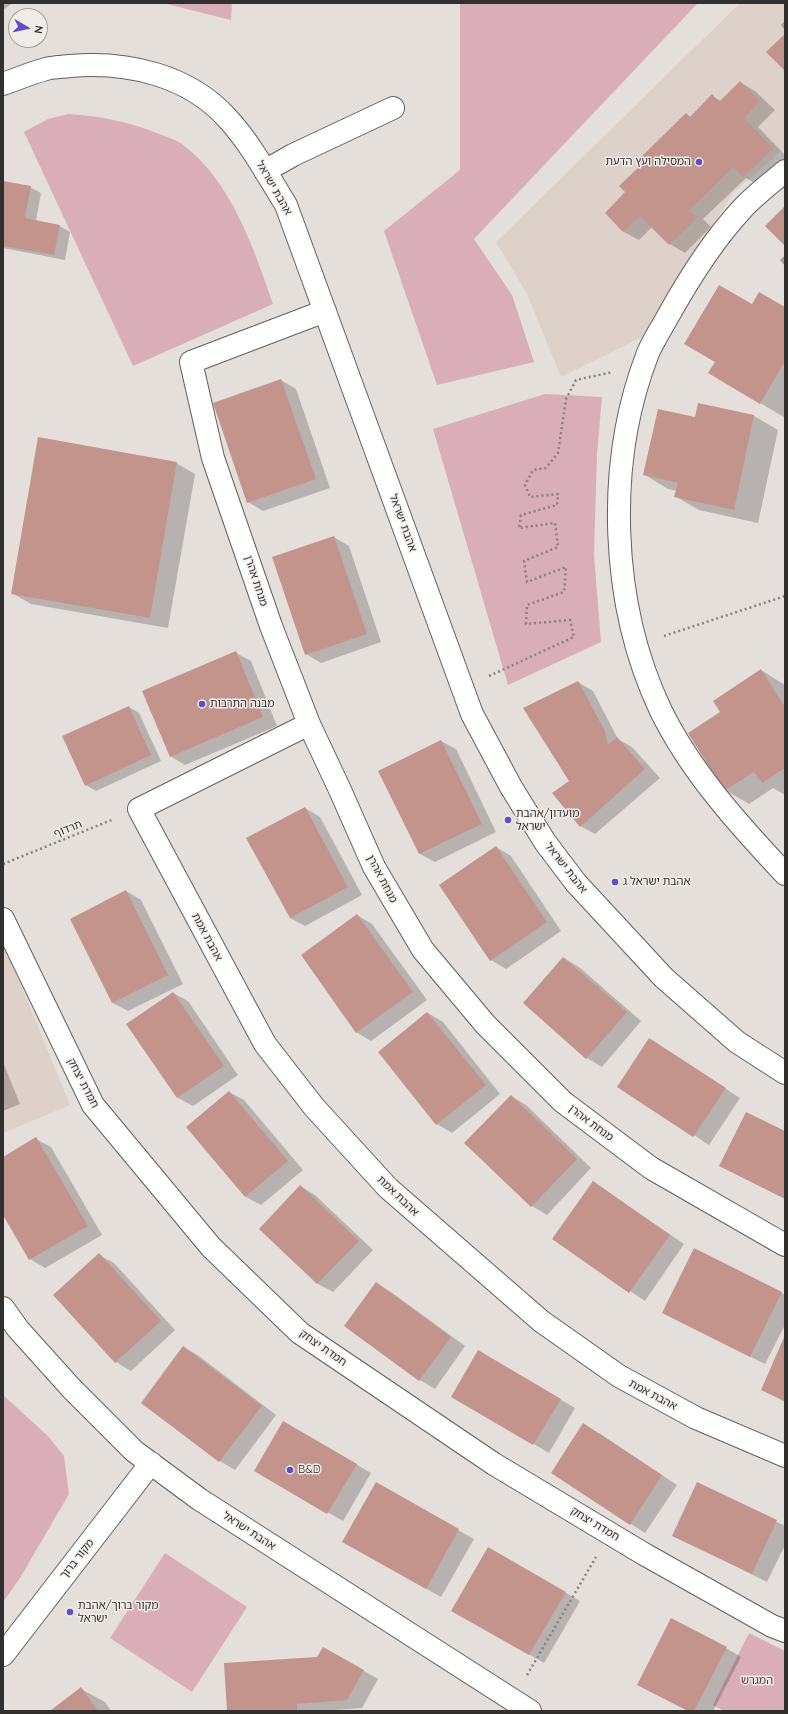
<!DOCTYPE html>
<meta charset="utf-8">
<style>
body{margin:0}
#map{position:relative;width:788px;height:1714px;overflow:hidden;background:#e5dfdb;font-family:Quicksand,sans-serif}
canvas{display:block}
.frame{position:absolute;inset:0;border:4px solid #32302f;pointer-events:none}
.north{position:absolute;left:8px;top:8px;width:40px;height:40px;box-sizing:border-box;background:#f2ece8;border:1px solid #a5a19e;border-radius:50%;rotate:99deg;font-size:11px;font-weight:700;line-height:16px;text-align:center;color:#32302f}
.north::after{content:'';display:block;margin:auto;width:14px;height:18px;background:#5d4fc8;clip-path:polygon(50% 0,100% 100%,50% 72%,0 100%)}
</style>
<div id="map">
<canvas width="788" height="1714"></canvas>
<div class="frame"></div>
<div class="north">N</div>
</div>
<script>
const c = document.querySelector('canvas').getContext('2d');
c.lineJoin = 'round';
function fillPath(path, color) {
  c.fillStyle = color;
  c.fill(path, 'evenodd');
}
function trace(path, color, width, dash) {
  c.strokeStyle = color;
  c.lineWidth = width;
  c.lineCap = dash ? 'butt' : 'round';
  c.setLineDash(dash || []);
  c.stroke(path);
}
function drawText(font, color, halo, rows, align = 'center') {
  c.font = font + ' Quicksand,"Noto Sans Hebrew",sans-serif';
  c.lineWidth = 3;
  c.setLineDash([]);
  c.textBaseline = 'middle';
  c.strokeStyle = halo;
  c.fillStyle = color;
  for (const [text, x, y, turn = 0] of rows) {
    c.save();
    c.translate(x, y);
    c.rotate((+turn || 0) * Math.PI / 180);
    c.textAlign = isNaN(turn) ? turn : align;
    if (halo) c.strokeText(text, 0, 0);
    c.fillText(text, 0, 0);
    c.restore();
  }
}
fillPath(new Path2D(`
 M 740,3 L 785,3 L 785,148 L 733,193 L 642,337 L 561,377 L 527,294 L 496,242 Z
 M 3,941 L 70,1105 L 3,1133 Z`), '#ded1c9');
fillPath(new Path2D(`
 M 163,3 L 232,3 L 231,20 Z
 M 460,3 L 698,3 L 474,239 L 512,295 L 534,362 L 437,385 L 384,231 L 460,170 Z
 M 68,114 C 101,116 131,122 162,135 C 169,138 177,140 182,144 C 231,180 254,249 273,304 L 133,366 L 24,132 L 48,119 Z
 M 545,394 L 602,397 L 597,454 L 594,555 L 601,642 L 508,685 L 433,429 Z
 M 3,1395 L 48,1436 L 64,1456 L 69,1494 L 20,1578 L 3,1602 Z
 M 165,1553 L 247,1607 L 192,1692 L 110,1638 Z
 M 749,1633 L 785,1651 L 785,1711 L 724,1711 L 713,1705 Z`), '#daaeb8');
fillPath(new Path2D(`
 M 3,3 L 13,3 L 3,10 Z
 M 740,82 L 755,91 L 775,110 L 758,127 L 785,155 L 785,159 L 758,185 L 746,178 L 703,219 L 711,227 L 685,253 L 670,244 L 652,227 L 639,240 L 624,232 L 606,213 L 627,192 L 643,163 L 686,114 L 691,117 L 712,96 L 721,101 Z
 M 3,182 L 30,187 L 41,193 L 36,221 L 59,226 L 70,232 L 65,260 L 3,248 Z
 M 752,305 L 785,308 L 784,417 L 709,373 Z
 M 281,380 L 296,389 L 330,488 L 263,511 L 248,502 Z
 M 754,416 L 778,430 L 758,523 L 699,510 L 675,496 L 677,491 L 668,489 L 645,475 L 696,418 Z
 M 176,463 L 195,474 L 168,628 L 31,604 L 12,593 Z
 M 334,537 L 349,546 L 381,642 L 321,663 L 306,654 Z
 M 236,653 L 251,661 L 277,726 L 185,765 L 170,756 Z
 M 761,670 L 785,685 L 785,795 L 773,788 L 749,804 L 725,790 L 721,713 Z
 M 578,682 L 593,691 L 618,739 L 632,747 L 660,778 L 595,834 L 580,826 L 571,782 Z
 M 129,707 L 139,713 L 161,761 L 96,791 L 86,785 Z
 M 441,741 L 456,749 L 496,832 L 435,862 L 420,854 Z
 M 305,808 L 320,817 L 362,895 L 305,926 L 290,918 Z
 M 496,847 L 511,856 L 561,931 L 506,969 L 491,960 Z
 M 126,891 L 141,900 L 183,984 L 128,1011 L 113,1003 L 71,919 Z
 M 357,915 L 372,924 L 427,1000 L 371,1041 L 356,1032 Z
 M 564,958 L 579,967 L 641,1021 L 602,1067 L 587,1058 L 524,1003 Z
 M 173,993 L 188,1001 L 238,1075 L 193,1106 L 178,1098 L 128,1024 Z
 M 428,1013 L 443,1022 L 500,1094 L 452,1133 L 437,1124 L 379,1052 Z
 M 649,1039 L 740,1098 L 709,1145 L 619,1086 Z
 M 3,1062 L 20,1104 L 3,1111 Z
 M 229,1092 L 244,1100 L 303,1170 L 261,1205 L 246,1197 L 187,1127 Z
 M 511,1096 L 526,1105 L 591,1168 L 547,1215 L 532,1206 L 466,1143 Z
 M 36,1139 L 51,1147 L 102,1235 L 45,1268 L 30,1259 L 3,1213 L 3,1158 Z
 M 593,1182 L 684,1244 L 645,1301 L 553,1239 Z
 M 300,1186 L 315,1195 L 373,1250 L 333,1292 L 318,1284 L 261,1229 Z
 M 99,1255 L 114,1263 L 175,1330 L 131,1371 L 116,1362 Z
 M 376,1283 L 391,1292 L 465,1346 L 435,1389 L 420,1380 L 345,1326 Z
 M 782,1293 L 785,1295 L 785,1325 L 765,1364 L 679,1321 Z
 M 785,1338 L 785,1402 L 762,1390 Z
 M 184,1347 L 199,1356 L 276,1415 L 235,1470 L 220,1461 L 143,1403 Z
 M 479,1352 L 575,1408 L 549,1453 L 453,1396 Z
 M 284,1422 L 371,1473 L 343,1521 L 256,1471 Z
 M 599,1433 L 677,1485 L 645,1533 L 552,1473 Z
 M 376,1484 L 474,1539 L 441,1597 L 344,1542 Z
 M 697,1484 L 785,1526 L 785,1545 L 767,1582 L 673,1535 Z
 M 488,1548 L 580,1601 L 544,1663 L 452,1610 Z
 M 324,1648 L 378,1679 L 362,1708 L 322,1711 L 228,1711 L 318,1658 Z
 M 726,1648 L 741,1657 L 713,1711 L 688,1711 Z
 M 81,1689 L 105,1702 L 111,1711 L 51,1711 Z`), '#0003');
fillPath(new Path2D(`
 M 785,21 L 785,30 L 781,25 Z
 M 785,34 L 785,71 L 766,52 Z
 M 740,81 L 760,101 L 744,118 L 773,148 L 743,177 L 733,167 L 689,210 L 697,218 L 669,245 L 640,216 L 623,232 L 605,213 L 625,192 L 619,186 L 642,164 L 637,161 L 686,113 L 690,117 L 712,94 L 719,102 Z
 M 3,181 L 31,186 L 25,218 L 60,225 L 54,255 L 3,246 Z
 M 785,206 L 785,246 L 765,226 Z
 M 785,255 L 785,266 L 780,260 Z
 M 719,285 L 752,304 L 759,292 L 785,307 L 785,361 L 760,404 L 708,373 L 715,362 L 684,344 Z
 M 281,379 L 316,479 L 247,503 L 213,403 Z
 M 698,403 L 754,415 L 734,510 L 674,497 L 678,483 L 643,475 L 658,409 L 695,417 Z
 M 38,437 L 177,462 L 150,618 L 11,594 Z
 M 334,536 L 367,634 L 305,655 L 272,557 Z
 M 236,651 L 263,717 L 170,757 L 142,691 Z
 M 761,669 L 785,707 L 785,768 L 762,783 L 754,772 L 724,791 L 688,733 L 720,712 L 713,701 Z
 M 578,681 L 605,731 L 608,745 L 617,737 L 645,769 L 580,827 L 552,793 L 569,781 L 523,708 Z
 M 129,706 L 151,755 L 85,786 L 62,736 Z
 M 441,740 L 482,824 L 419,854 L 378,771 Z
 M 305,807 L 348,887 L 290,918 L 246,838 Z
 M 496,846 L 547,922 L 490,961 L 439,885 Z
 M 126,890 L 168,975 L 112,1003 L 70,919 Z
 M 357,914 L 413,992 L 356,1033 L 301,955 Z
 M 563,957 L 627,1012 L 586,1059 L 523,1003 Z
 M 173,992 L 224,1066 L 177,1098 L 126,1024 Z
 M 427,1012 L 486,1085 L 436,1125 L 378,1052 Z
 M 649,1038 L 726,1088 L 693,1137 L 617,1087 Z
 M 229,1091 L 288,1161 L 245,1197 L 186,1127 Z
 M 511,1095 L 577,1159 L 531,1207 L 464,1143 Z
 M 746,1112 L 785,1131 L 785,1199 L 719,1166 Z
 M 36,1137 L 88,1226 L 29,1260 L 3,1215 L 3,1157 Z
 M 593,1181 L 670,1235 L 629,1293 L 552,1239 Z
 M 300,1185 L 359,1241 L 317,1284 L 259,1229 Z
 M 694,1248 L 782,1292 L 750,1357 L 662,1313 Z
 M 99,1253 L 161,1321 L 115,1363 L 53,1295 Z
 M 376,1282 L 451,1337 L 419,1381 L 344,1326 Z
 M 785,1335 L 785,1401 L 761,1390 Z
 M 183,1346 L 262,1406 L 219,1462 L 141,1403 Z
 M 478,1350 L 561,1399 L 533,1445 L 451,1397 Z
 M 283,1421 L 357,1464 L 327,1514 L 254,1471 Z
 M 583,1423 L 662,1475 L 630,1525 L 551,1473 Z
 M 376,1482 L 459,1529 L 426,1589 L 342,1542 Z
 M 697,1482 L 777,1520 L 752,1574 L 672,1536 Z
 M 488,1547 L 566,1592 L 529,1655 L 451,1611 Z
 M 671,1618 L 727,1647 L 694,1711 L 688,1711 L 637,1685 Z
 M 323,1647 L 364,1670 L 347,1700 L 297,1704 L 297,1711 L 227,1711 L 224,1663 L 317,1657 Z
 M 81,1687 L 98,1711 L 50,1711 Z`), '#c2948c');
const minor = new Path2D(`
 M 3,84 C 17,79 31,73 46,69 C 53,67 62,67 70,66 C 127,61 189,75 228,119 C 251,144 268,176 286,205 L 472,714 L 511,787 L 545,842 L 576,883 L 664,978 L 737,1042 L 785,1073
 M 265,171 L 293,155 L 393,108
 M 785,171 C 771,183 755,195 743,208 C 713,240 688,280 667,318 C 661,329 653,341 648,353 C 605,463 610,604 661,711 C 691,772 739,825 785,874
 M 325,311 L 191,362 L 213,458 L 271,626 L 309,724 L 340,790 L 374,867 L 423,950 L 485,1024 L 563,1102 L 651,1168 L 785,1245
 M 309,724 L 139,809 L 265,1044 L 314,1107 L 388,1188 L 541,1321 L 619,1376 L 696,1418 L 785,1456
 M 3,919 L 93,1105 L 211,1247 L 300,1333 L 494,1464 L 644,1554 L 772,1626 L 785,1631
 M 3,1308 L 18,1329 L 72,1389 L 134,1451 L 199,1499 L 530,1711
 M 3,1655 L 151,1463`);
trace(minor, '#645f5c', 24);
trace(new Path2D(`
 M 664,636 L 785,596
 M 489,676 L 574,637 L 570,620 L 526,624 L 527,605 L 564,592 L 566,567 L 527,582 L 524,561 L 558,547 L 555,523 L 519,528 L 521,515 L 557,505 L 558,494 L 530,497 L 525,485 L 533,470 L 546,468 L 558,453 L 566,399 L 576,380 L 613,372
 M 3,864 L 114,819
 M 527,1675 L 596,1557`), '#868280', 2.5, [2, 3]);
trace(minor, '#fff', 22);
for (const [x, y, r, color] of [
 [699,162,4,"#5d4fc8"],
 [202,704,4,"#5d4fc8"],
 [508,820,4,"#5d4fc8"],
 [615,882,4,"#5d4fc8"],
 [290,1470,4,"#5d4fc8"],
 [70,1612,4,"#5d4fc8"]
]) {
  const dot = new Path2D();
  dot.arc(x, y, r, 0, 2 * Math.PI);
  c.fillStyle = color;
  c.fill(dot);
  trace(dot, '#f2ece8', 1.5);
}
drawText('11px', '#32302f', '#f2ece8', [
 ["המסילה ועץ הדעת",691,162,"right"],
 ["מבנה התרבות",210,704],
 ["מועדון/אהבת",516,814],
 ["ישראל",516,827],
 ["אהבת ישראל ג",623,882],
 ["B&D",298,1470],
 ["מקור ברוך/אהבת",78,1606],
 ["ישראל",78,1619]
], 'left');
drawText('11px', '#32302f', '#f2ece8', [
 ["אהבת ישראל",274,188,60],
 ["אהבת ישראל",403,523,70],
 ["מנחת אהרן",256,581,72],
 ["תרדוף",68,829,-22],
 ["אהבת ישראל",566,868,52],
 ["מנחת אהרן",382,879,62],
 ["אהבת אמת",207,937,62],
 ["חמדת יצחק",83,1083,62],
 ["מנחת אהרן",591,1123,37],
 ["אהבת אמת",398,1196,44],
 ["חמדת יצחק",323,1348,35],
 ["אהבת אמת",653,1395,28],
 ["חמדת יצחק",595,1524,31],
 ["אהבת ישראל",249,1531,33],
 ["מקור ברוך",77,1559,-52]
]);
drawText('11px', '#64293b', '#f2ece8', [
 ["המגרש",757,1681]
]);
</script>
